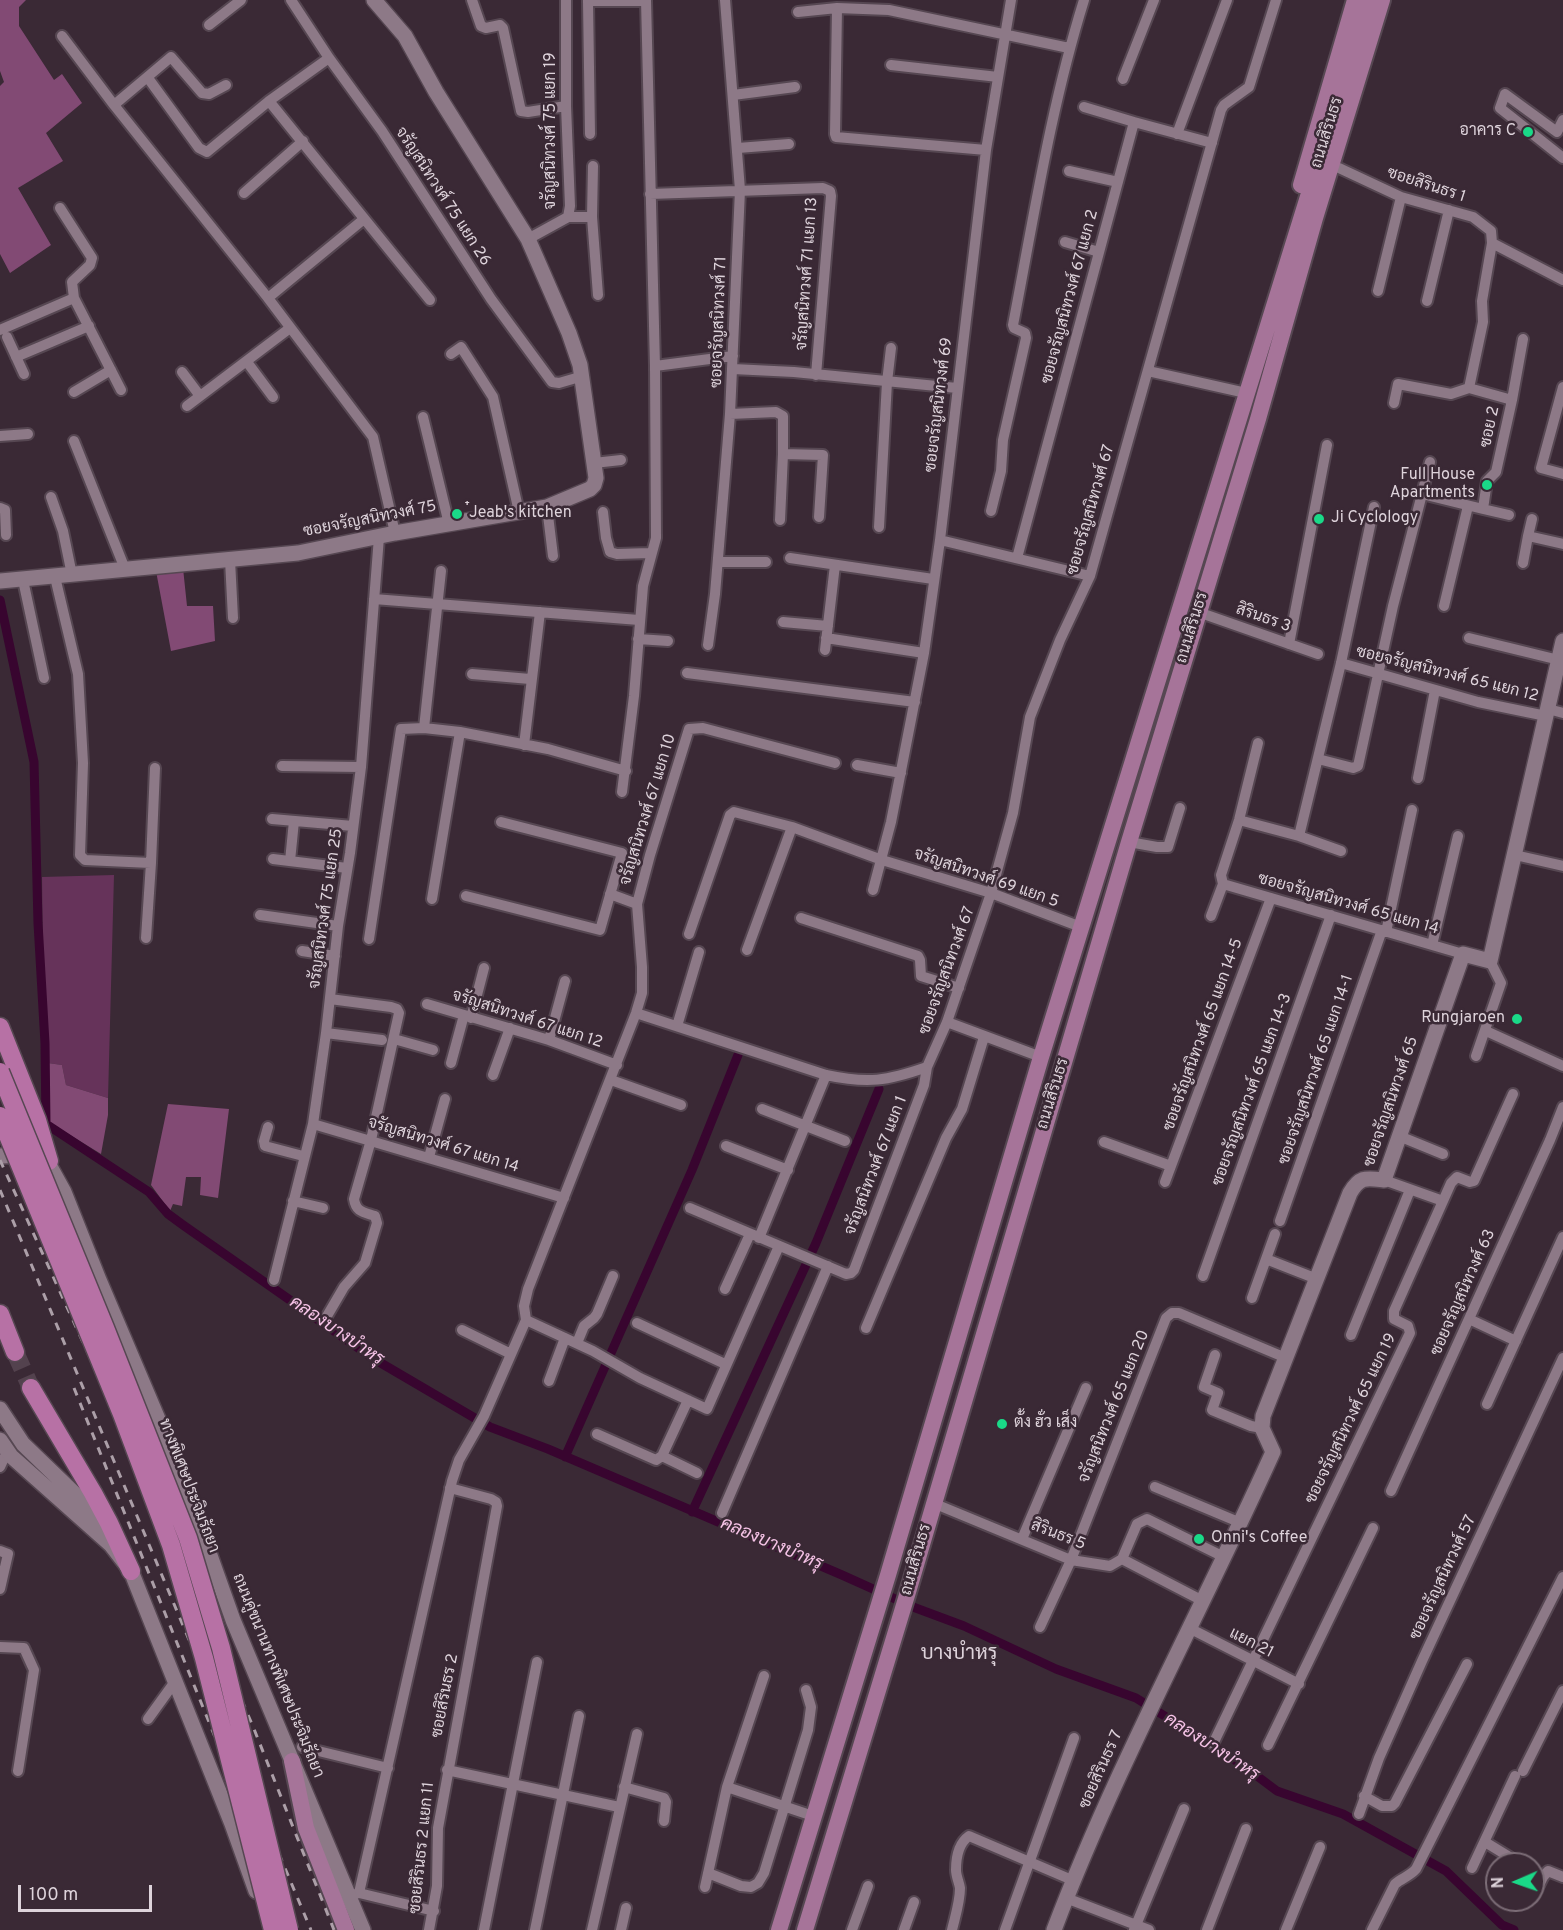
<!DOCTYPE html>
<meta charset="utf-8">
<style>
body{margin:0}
#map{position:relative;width:1563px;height:1930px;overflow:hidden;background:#3a2935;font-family:Overpass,sans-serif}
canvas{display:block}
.north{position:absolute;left:1485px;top:1852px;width:60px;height:60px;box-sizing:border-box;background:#3a2935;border:2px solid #7c6d77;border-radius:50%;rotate:268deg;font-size:16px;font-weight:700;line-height:24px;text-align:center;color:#ded3db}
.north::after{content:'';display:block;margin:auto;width:21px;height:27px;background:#1ad988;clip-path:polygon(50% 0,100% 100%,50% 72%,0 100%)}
.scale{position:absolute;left:18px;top:1885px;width:134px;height:27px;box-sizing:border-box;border:3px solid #ded3db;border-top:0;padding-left:8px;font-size:18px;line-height:21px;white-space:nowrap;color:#ded3db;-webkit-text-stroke:4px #3a2935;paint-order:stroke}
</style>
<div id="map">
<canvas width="1563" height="1930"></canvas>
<div class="north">N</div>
<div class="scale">100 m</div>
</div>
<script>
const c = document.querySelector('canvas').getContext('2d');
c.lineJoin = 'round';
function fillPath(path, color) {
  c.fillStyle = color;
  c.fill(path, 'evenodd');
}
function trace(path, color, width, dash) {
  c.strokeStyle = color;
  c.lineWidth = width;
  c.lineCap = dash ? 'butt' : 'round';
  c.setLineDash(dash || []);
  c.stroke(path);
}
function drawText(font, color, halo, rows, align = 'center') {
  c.font = font + ' Overpass,Sarabun,sans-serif';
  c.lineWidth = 5;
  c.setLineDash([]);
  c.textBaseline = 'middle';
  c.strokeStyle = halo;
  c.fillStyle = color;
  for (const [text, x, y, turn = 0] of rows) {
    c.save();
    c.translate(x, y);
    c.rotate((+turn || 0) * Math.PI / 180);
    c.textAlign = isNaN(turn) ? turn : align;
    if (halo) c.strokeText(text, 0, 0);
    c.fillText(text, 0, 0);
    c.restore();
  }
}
fillPath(new Path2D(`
 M 114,875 L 108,1098 L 66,1085 L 62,1065 L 48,1063 L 43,972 L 42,877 Z`), '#66335a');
fillPath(new Path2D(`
 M 0,0 L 26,0 L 19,7 L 19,26 L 54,80 L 62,74 L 82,103 L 46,133 L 63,161 L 18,188 L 51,245 L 10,273 L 0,254 L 0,86 L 4,82 L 0,71 Z
 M 183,568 L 187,606 L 213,606 L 215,641 L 171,651 L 156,571 Z
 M 48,1063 L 62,1065 L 66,1085 L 108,1098 L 108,1115 L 101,1154 L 49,1122 Z
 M 168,1104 L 229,1109 L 218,1198 L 200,1195 L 201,1177 L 186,1177 L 182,1206 L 173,1204 L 170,1211 L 151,1185 Z`), '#824a74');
trace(new Path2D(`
 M 0,600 L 34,762 L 38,923 L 45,1043 L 46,1124
 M 46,1124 L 149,1192 L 168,1214 L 183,1225 L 374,1359 L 490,1427 L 548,1449 L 842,1575 L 913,1607 L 964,1626 L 1056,1669 L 1136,1698 L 1241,1764 L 1277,1791 L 1343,1814 L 1446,1871 L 1502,1925 L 1514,1930
 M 565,1457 L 692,1170 L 738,1055
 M 692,1512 L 816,1243 L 879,1089`), '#38052f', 9);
trace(new Path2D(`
 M 15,1352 L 31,1388`), '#53424e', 18, [18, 9]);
const street = new Path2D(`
 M 291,0 L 329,58 L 382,131 L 491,299 L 552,382 L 559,383 L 583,376
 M 472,0 L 481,26 L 486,28 L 500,25 L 503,28 L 521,111 L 528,112 L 566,106
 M 837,8 L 835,134 L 836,137 L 986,150
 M 798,12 L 837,8 L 889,10 L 1069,48
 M 209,25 L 241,0
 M 62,36 L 114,105 L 268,298 L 373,437 L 395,533
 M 891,65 L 998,77
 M 148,78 L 199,148 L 207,152 L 269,101 L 329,58
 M 1123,79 L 1154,0
 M 733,95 L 795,87
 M 269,101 L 430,300
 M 114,105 L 171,57 L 202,93 L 209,94 L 226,85
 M 1084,107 L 1134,122
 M 1563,120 L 1557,132 L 1505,94 L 1500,108 L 1563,158
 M 590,134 L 588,1 L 646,1
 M 1177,134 L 1227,0
 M 738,148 L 789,144
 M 593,166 L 592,217 L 598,295
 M 1069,171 L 1118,182
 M 244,193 L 303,141
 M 650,194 L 823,188 L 830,191 L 831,196 L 816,375
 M 60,208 L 92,258 L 90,265 L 72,282 L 74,298 L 121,390
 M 568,217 L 592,217
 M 528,239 L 568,217 L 570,206 L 566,106 L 566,0
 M 1065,242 L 1099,252
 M 1492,243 L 1563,280
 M 1378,291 L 1401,197
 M 268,298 L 364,219
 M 1427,301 L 1449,210
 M 0,330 L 74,298
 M 7,337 L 24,374
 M 451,354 L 461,347 L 493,397 L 519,512
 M 16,357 L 89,326
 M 247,362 L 273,397
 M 655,366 L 733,356
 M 733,369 L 794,372 L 957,388
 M 1148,371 L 1246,393
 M 182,372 L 200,396
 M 1563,387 L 1541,468 L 1563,474
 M 74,392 L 111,370
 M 1512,400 L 1523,339
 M 1394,403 L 1398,384 L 1451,394 L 1469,388
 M 187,406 L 290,328
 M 730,414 L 776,412 L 783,416 L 783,454 L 780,520
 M 423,417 L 449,524
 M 0,436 L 28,434
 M 74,441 L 125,569
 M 783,454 L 823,455 L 819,517
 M 594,463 L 621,460
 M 1422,494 L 1430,462
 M 51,497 L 63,531 L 72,575
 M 547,507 L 553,556
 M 0,508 L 5,510 L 6,535
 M 1483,509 L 1509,515
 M 991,511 L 1001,471 L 1003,440 L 1026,338 L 1025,333 L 1014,328 L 1013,325 C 1034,216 1051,106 1084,0
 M 603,512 L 606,538 L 610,552 L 617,554 L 650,553
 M 1532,519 L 1528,536 L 1563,544
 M 879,527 L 887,382 L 891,348
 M 940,540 L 1090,576
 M 790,558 L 933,579
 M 1017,558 L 1134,122 L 1212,143
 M 230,560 L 233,618
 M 718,562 L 766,562
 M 1523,563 L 1528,536
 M 55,577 L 78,674 L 83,763 L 80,855 L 85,860 L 151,863 L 146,938
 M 23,580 L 44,678
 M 374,599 L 639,620
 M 1444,606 L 1468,506
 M 1198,612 L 1318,654
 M 783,622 L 828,626
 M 826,638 L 924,653
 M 1469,638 L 1559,660
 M 638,639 L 668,641
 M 1289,644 L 1327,445
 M 708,645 L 715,594 L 730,414 L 740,190 L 725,0
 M 825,650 L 835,565
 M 1341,663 L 1478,702 L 1546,716
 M 687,673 L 915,702
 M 472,674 L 530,679
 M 1548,709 L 1563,713
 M 424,728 L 441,571
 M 524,745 L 540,612
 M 1318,759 L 1353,768 L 1358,766 L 1393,606 L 1422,494 L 1483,509 L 1487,481 L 1496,472 L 1512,400 L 1469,388 L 1483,322 L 1482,301 L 1492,243 L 1491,231 L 1473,217 L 1401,197 L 1339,168
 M 857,765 L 901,773
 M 282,766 L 361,767
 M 1418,778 L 1435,690
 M 622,792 L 634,696 L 643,586 L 656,538 L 655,366 L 646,0
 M 272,819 L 353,826
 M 1239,820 L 1299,836 L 1341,851
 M 1299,836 L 1341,663 L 1374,507
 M 1129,842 L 1157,847 L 1168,847 L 1180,808
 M 1515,855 L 1563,866
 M 273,859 L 347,868
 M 290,861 L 294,821
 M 151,863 L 155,768
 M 1223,884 L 1463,954
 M 1223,884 L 1221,875 L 1239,820 L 1258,743
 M 873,890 L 891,822 L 924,653 L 940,540 L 986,150 L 1011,0
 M 610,894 L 637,904
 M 466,896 L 600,930 L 622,853 L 501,822
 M 432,899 L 460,732
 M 260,915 L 338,926
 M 1211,916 L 1223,884
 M 801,918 L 918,956 L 920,960 L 921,976 L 959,988
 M 1386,932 L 1412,810
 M 689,934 L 730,815 L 734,812 L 792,827 L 882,860 L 991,893 L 1081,927
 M 369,939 L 401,729 L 424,728 L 460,732 L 548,749 L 626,771
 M 1432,945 L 1458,836
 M 747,950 L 792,827
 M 302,951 L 335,956
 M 427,1004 L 549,1040 L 617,1065
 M 636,1013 L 826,1075 C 868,1084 887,1081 927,1067
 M 471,1018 L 484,968
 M 947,1022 L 1041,1057
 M 677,1026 L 699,952
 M 1486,1031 L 1563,1066
 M 326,1033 L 382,1040
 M 394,1039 L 433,1050
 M 549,1040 L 565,981
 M 1476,1056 L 1501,983 L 1490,961
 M 451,1063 L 464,1015
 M 493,1075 L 510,1028
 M 611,1080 L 681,1105
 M 762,1109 L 845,1141
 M 313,1124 L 564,1198
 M 268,1127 L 264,1141 L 265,1146 L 303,1156
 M 1399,1136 L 1443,1154
 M 1104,1142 L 1171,1166
 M 726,1146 L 788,1170
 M 429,1157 L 445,1099
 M 1384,1180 L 1443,1201
 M 1165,1182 L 1271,898
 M 293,1201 L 323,1208
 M 690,1208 L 846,1274 L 851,1273 L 854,1270 L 924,1085 L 927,1067 L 947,1022 L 991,893 L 1013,813 L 1030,717 L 1060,640 L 1090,576 L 1221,110 L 1224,105 L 1249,87 L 1276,0
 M 1280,1221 L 1382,930
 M 759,1238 L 826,1075
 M 1266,1259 L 1317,1279
 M 1203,1276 L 1331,915
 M 274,1280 L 313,1124 L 326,1033 L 338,926 L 350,853 L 361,767 L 379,537
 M 725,1289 L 750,1234
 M 1252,1298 L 1275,1234
 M 327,1316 L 344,1287 L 365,1263 L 377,1223 L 375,1216 C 363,1212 356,1212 354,1199 L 371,1140 L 399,1013 L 397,1009 L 391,1007 L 330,999
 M 1469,1319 L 1516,1341
 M 526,1320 L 593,1351 L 640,1378 L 707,1409 L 779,1246
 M 637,1323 L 725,1364
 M 866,1328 L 946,1138 L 962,1109 L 984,1037
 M 462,1330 L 511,1354
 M 1351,1335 L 1410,1190
 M 577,1343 L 584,1326 L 594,1318 L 597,1314 L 613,1276
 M 1215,1355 L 1204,1387 L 1218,1393 L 1212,1410 L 1251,1426 L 1262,1428
 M 549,1381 L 565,1338
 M 1487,1404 L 1563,1237
 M 597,1434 L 656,1460 L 662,1456 L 688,1400
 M 662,1456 L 697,1473
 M 0,1467 L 7,1452
 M 1155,1487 L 1241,1523
 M 1391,1491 L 1550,1140 L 1563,1107
 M 933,1503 L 1071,1560 L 1110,1566 L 1122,1559 L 1203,1601
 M 722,1513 L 828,1266
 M 1022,1539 L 1086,1388
 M 0,1551 L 8,1554 L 0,1589
 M 1122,1559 L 1137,1524 L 1147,1519 L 1224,1557
 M 1040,1627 L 1071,1560 L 1166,1318 L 1172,1313 L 1179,1313 L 1286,1358
 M 1191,1629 L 1299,1684
 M 0,1647 L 24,1648 L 34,1670 L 18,1771
 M 148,1719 L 174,1683
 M 1213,1744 L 1410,1333 L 1408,1326 L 1394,1319 L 1394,1311 L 1451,1183 L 1457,1177 L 1470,1182 L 1474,1181 L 1513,1094
 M 1268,1745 L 1373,1528
 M 302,1747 L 388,1768
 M 447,1770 L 619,1807
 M 1523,1771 L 1563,1691
 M 624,1787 L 664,1798 L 666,1802 L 664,1821
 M 727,1787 L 813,1816
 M 1364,1796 L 1382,1806 L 1392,1806 L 1395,1803 L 1467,1664
 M 1359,1814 L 1379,1758 L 1422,1661 L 1563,1358
 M 1485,1842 L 1521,1864
 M 1472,1868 L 1515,1776
 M 1533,1871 L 1543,1877 L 1548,1871 L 1563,1877
 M 708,1873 L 741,1886 L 751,1887 L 758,1883 L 764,1873 L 808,1730 L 811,1707 L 806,1690
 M 705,1887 L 727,1787 L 764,1676
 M 359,1893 L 452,1481 L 459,1460 L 484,1416 L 526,1320 L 524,1306 L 528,1289 L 636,1013 L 642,993 L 642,967 L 637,904 L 650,855 L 689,729 L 703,728 L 835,763
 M 352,1895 L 359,1893 L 434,1911
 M 1533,1897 L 1543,1877
 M 1066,1898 L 1149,1930
 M 429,1930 L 437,1886 L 438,1828 L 497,1506 L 496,1502 L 491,1499 L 450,1488
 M 484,1930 L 537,1662
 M 535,1930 L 579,1716
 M 592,1930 L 637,1734
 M 621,1930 L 626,1908
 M 852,1930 L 868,1886
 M 904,1930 L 914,1902
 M 952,1930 C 955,1917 960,1902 960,1888 C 959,1882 956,1876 956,1870 C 956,1857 959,1843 969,1836 L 1072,1880
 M 1005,1930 L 1074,1738
 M 1134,1930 L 1184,1809
 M 1207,1930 L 1246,1829
 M 1286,1930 L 1320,1847
 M 1372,1930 L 1395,1884 C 1402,1878 1410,1876 1416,1869 L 1563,1577`);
const secondary = new Path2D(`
 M 0,581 L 298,553 L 395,533 L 547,507 L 590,489 L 594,485 L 596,478 L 580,365 L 569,333 L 528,239 L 436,92 L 405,36 L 374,0
 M 43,1154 L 64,1192 L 99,1280 L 180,1471 L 233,1620 L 363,1930
 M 0,1156 L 27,1155
 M 0,1409 L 23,1444 L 80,1499 L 104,1532
 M 0,1440 L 11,1456 L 111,1545 L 131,1571 L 232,1824 L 256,1891
 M 1054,1930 C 1116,1766 1201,1612 1273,1452 L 1262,1428 L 1263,1416 L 1350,1193 C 1360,1176 1366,1178 1384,1180 L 1463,954 L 1490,961 L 1563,641`);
const primary = new Path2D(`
 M 1301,185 L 1355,0
 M 292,1761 L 306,1828 L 346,1930
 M 779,1930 L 888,1575 L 1041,1057 L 1369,0
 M 805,1930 L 911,1582 L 1129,842 L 1258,419 L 1315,218 L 1382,0`);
const highway = new Path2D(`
 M 0,1027 L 37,1120 L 49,1161
 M 0,1314 L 15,1352
 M 31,1388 L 93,1493 L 109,1523 L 131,1571`);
trace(street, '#564752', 14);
trace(secondary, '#564752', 18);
trace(primary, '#564752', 20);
trace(highway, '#564752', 21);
trace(street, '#8d7987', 10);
trace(secondary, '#8d7987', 15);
trace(primary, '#a67499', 16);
trace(highway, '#b771a5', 18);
trace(new Path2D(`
 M 0,1160 L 183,1562 L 254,1729 L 334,1930
 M 0,1190 L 311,1930
 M 74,1388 L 293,1930
 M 155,1523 L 186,1592`), '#ac9fa8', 3, [8, 8]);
const highwayBridge = new Path2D(`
 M 0,1072 L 105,1328 L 188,1538 L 221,1648 L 289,1930
 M 0,1116 L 122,1414 L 171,1545 L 204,1658 L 273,1930`);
trace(highwayBridge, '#564752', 21, []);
trace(highwayBridge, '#b771a5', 18);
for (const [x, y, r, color] of [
 [1528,132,6,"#1ad988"],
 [1487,485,6,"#1ad988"],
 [457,514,6,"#1ad988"],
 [1319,519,6,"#1ad988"],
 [1517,1019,6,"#1ad988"],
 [1002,1424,6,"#1ad988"],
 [1199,1539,6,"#1ad988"]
]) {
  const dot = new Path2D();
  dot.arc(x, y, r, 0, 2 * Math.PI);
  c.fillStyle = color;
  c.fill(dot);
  trace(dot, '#3a2935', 2);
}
drawText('16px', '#ded3db', '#3a2935', [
 ["จรัญสนิทวงศ์ 75 แยก 19",552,131,-90],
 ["ถนนสิรินธร",1328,133,-73],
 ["ซอยสิรินธร 1",1426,186,18],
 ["จรัญสนิทวงศ์ 75 แยก 26",442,197,57],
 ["จรัญสนิทวงศ์ 71 แยก 13",808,274,-86],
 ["ซอยจรัญสนิทวงศ์ 67 แยก 2",1071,297,-75],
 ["ซอยจรัญสนิทวงศ์ 71",720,322,-88],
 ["ซอยจรัญสนิทวงศ์ 69",940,405,-83],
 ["ซอย 2",1491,427,-78],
 ["ซอยจรัญสนิทวงศ์ 67",1092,510,-74],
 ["ซอยจรัญสนิทวงศ์ 75",370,520,-11],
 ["สิรินธร 3",1263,619,19],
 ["ถนนสิรินธร",1193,628,-73],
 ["ซอยจรัญสนิทวงศ์ 65 แยก 12",1447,675,14],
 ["จรัญสนิทวงศ์ 67 แยก 10",649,810,-73],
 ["จรัญสนิทวงศ์ 69 แยก 5",986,879,19],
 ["ซอยจรัญสนิทวงศ์ 65 แยก 14",1348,905,16],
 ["จรัญสนิทวงศ์ 75 แยก 25",327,909,-82],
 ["ซอยจรัญสนิทวงศ์ 67",948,971,-70],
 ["จรัญสนิทวงศ์ 67 แยก 12",527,1020,18],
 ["ซอยจรัญสนิทวงศ์ 65 แยก 14-5",1204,1035,-70],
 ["ซอยจรัญสนิทวงศ์ 65 แยก 14-1",1317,1070,-71],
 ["ซอยจรัญสนิทวงศ์ 65 แยก 14-3",1253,1090,-70],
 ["ถนนสิรินธร",1054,1094,-73],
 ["ซอยจรัญสนิทวงศ์ 65",1392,1102,-71],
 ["จรัญสนิทวงศ์ 67 แยก 14",443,1146,17],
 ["จรัญสนิทวงศ์ 67 แยก 1",877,1166,-69],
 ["ซอยจรัญสนิทวงศ์ 63",1464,1293,-66],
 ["จรัญสนิทวงศ์ 65 แยก 20",1115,1407,-68],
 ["ซอยจรัญสนิทวงศ์ 65 แยก 19",1352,1419,-64],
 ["ทางพิเศษประจิมรัถยา",188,1486,69],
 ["สิรินธร 5",1058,1536,21],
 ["ถนนสิรินธร",917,1560,-74],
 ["ซอยจรัญสนิทวงศ์ 57",1444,1578,-65],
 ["แยก 21",1251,1644,27],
 ["ถนนคู่ขนานทางพิเศษประจิมรัถยา",277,1676,68],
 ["ซอยสิรินธร 2",446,1696,-79],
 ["ซอยสิรินธร 7",1102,1770,-66],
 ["ซอยสิรินธร 2 แยก 11",423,1848,-84]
]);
drawText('16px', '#ded3db', '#3a2935', [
 ["อาคาร C",1516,132,"right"],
 ["Full House",1475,476,"right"],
 ["Apartments",1475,494,"right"],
 ["๋Jeab's kitchen",469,514],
 ["Ji Cyclology",1331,519],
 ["Rungjaroen",1505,1019,"right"],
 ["ตั้ง ฮั่ว เส็ง",1014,1424],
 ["Onni's Coffee",1211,1539]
], 'left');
drawText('italic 18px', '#f6c3e7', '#3a2935', [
 ["คลองบางบำหรุ",336,1332,34],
 ["คลองบางบำหรุ",771,1545,23],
 ["คลองบางบำหรุ",1211,1748,33]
]);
drawText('20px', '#ded3db', '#3a2935', [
 ["บางบำหรุ",959,1655]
]);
</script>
